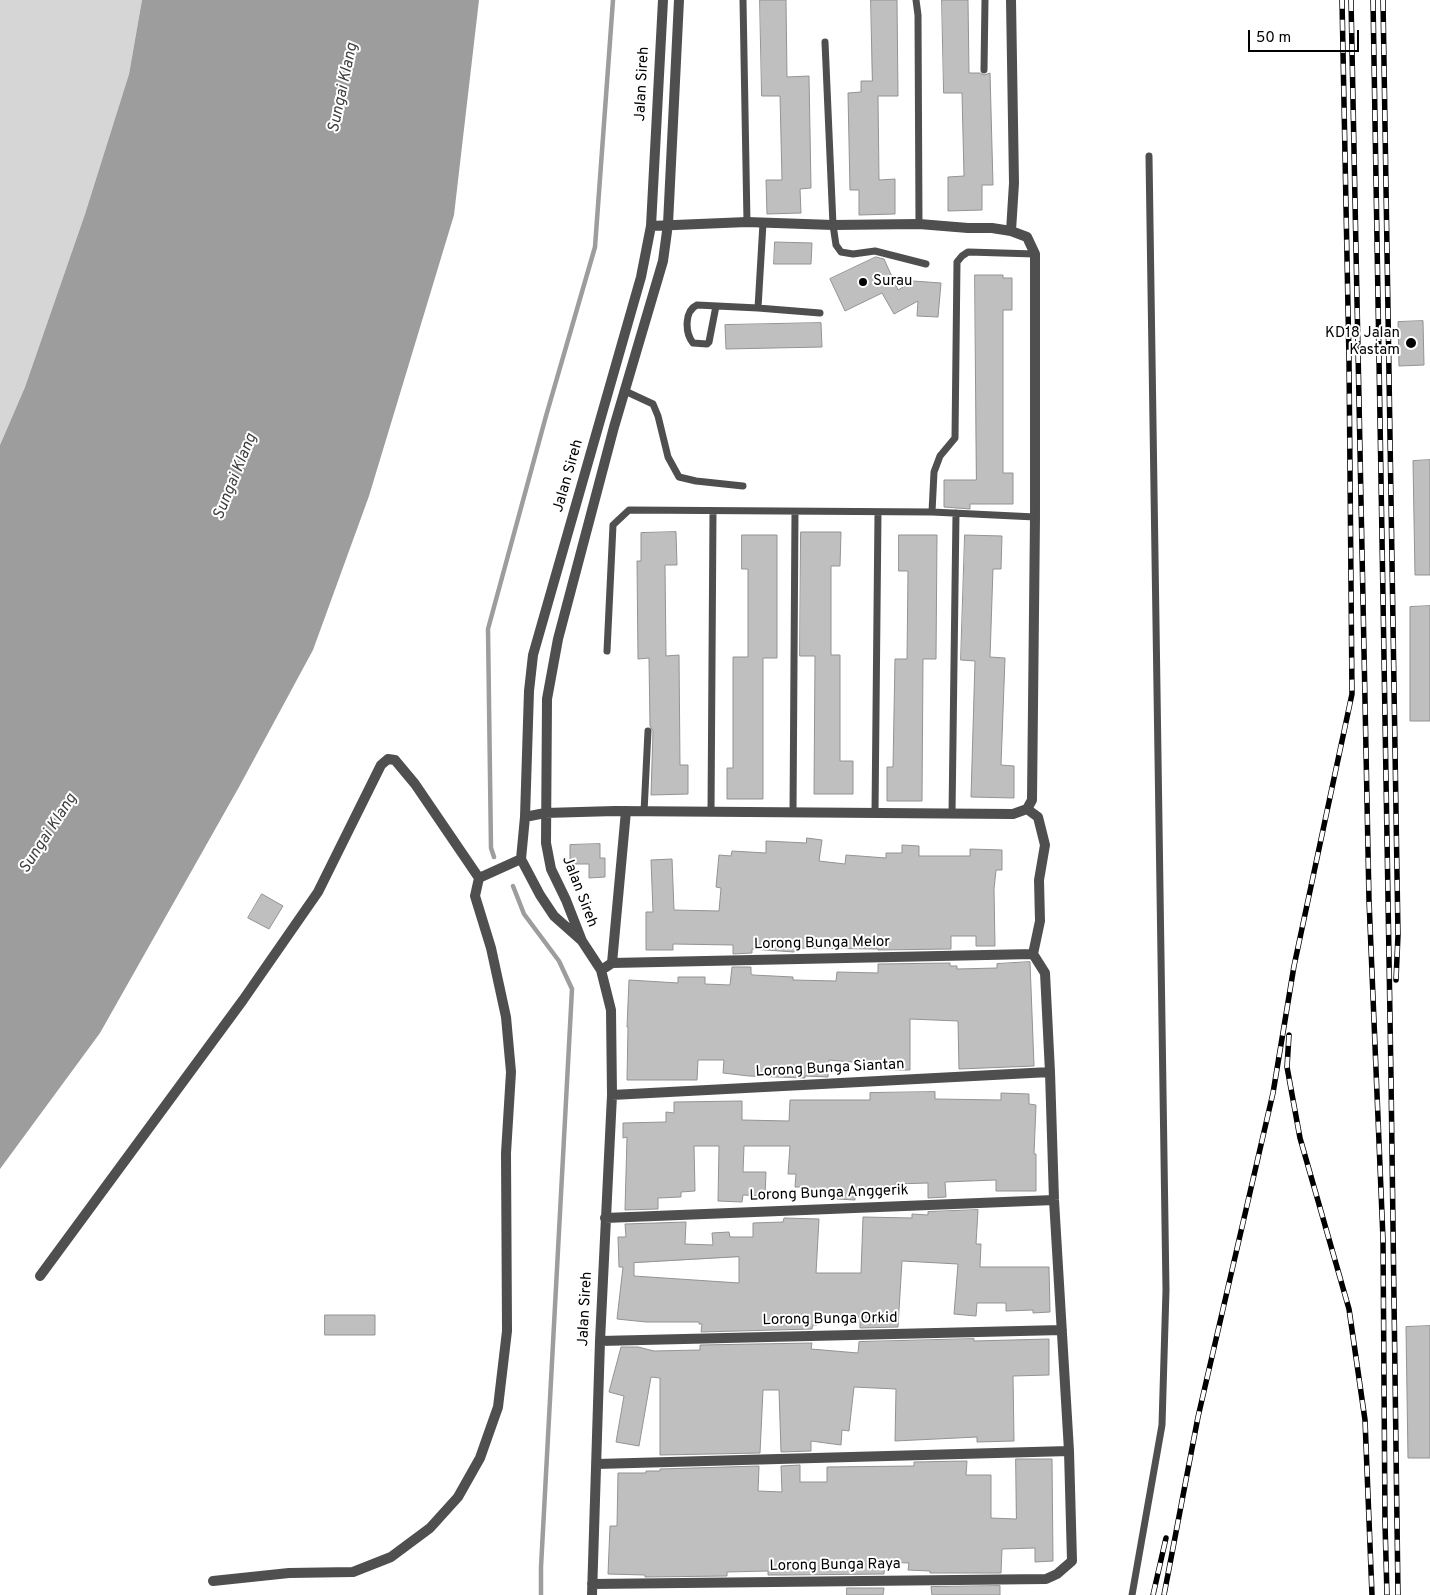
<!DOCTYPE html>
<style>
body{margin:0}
#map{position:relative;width:1430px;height:1595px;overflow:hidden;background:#fff;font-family:Overpass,sans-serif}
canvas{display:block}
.scale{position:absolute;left:1248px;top:30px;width:111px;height:22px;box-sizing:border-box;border:2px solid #000;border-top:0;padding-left:6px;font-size:15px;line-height:18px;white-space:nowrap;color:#000;-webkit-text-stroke:4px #fff;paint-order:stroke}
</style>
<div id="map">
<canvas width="1430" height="1595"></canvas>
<div class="scale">50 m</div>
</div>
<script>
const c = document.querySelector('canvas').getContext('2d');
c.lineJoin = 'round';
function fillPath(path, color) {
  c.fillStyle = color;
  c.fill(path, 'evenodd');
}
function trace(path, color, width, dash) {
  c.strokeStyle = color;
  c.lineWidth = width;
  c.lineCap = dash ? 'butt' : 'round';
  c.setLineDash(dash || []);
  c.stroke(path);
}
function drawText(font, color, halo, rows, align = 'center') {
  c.font = font + ' Overpass,sans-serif';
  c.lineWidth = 4;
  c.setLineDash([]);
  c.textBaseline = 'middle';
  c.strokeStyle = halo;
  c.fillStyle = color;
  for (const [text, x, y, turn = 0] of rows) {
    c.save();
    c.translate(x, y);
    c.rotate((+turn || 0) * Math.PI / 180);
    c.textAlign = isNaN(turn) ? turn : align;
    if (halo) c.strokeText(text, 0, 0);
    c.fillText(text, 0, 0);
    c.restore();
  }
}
fillPath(new Path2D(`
 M 0,0 L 142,0 L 129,74 L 85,214 L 25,387 L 0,445 Z`), '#d6d6d6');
fillPath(new Path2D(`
 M 142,0 L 479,0 L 454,215 L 369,496 L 313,650 L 239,787 L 100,1033 L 0,1169 L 0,445 L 25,387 L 85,214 L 129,74 Z`), '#9d9d9d');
trace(new Path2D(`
 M 494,857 L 491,848 L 488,629 L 546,416 L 595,247 L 613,0
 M 513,886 L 524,914 L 559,961 L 572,989 L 541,1567 L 541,1595`), '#9d9d9d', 4.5);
const building = new Path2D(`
 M 760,0 L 786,0 L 787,77 L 809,76 L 811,188 L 800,189 L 801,213 L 767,214 L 766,180 L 782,180 L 780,96 L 762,96 Z
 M 871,0 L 897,0 L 898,96 L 878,96 L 879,180 L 895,179 L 895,214 L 859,215 L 859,190 L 850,190 L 848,93 L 861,92 L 861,81 L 872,81 Z
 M 942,0 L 968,0 L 969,73 L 980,73 L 984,75 L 990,73 L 993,185 L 982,185 L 982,210 L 948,211 L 948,177 L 964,176 L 962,93 L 944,93 Z
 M 775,242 L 812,243 L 811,264 L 774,264 Z
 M 876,257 L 884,259 L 898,290 L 913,281 L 941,283 L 938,317 L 917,316 L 918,301 L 894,314 L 882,293 L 845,311 L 830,279 Z
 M 975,275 L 1003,275 L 1003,278 L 1012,278 L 1012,310 L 1003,310 L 1003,473 L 1013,473 L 1013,504 L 970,504 L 970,509 L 944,507 L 944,480 L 976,480 Z
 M 1423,321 L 1424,365 L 1399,366 L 1398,322 Z
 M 821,323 L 822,347 L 726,349 L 725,325 Z
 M 1430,460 L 1430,575 L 1415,575 L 1413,461 Z
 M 676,532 L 677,565 L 665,565 L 666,656 L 679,655 L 680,765 L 688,765 L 688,794 L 651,795 L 653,731 L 650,726 L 649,658 L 638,659 L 637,561 L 641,561 L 641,533 Z
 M 801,532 L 841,532 L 840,566 L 831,566 L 831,655 L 840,655 L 840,761 L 853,761 L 853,794 L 814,794 L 815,656 L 800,656 Z
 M 742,535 L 777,535 L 777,658 L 763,658 L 763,799 L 727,799 L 727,768 L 733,768 L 733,657 L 748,657 L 748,569 L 742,569 Z
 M 899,535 L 937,535 L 936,659 L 923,659 L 922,801 L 887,801 L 887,767 L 893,767 L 895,659 L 907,659 L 908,571 L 899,571 Z
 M 965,535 L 1002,536 L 1001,569 L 993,569 L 990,657 L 1005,658 L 1001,765 L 1014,766 L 1014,798 L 971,797 L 975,661 L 961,660 Z
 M 1430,606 L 1430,721 L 1410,721 L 1410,607 Z
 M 807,838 L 822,840 L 819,861 L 845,864 L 846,855 L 886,858 L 886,853 L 902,853 L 902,845 L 919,846 L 919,856 L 970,856 L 970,849 L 1002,850 L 1002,870 L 996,870 L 994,889 L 995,946 L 976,946 L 976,936 L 951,936 L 951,949 L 878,950 L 878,949 L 796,948 L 794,952 L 752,949 L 752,953 L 733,954 L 733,945 L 673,944 L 673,950 L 646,950 L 646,912 L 653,912 L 651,860 L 672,859 L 674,910 L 719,911 L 721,888 L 716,887 L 719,855 L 731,856 L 732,851 L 766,853 L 766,841 L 806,843 Z
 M 600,844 L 600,858 L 605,858 L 605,877 L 589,878 L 589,864 L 570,864 L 570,845 Z
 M 262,894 L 283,906 L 269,929 L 248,918 Z
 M 1030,962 L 1034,1066 L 959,1069 L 958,1021 L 910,1019 L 910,1070 L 887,1070 L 887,1065 L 829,1060 L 828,1077 L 805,1076 L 805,1078 L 749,1076 L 723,1073 L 724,1060 L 698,1060 L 697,1080 L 627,1080 L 628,1027 L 627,1027 L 629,980 L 678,983 L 678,977 L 705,977 L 705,984 L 730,985 L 732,967 L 751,967 L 751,974 L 753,975 L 793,977 L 793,980 L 836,981 L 837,972 L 878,973 L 878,964 L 950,963 L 950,966 L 957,966 L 957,969 L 997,968 L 997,964 Z
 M 935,1092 L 935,1099 L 1001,1100 L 1001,1093 L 1029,1094 L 1029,1104 L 1036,1105 L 1034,1154 L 1036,1154 L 1036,1191 L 996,1191 L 996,1180 L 945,1182 L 946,1197 L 928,1198 L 928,1183 L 895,1184 L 895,1192 L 855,1192 L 855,1200 L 837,1199 L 837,1196 L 802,1194 L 803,1187 L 795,1187 L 796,1174 L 788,1174 L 790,1146 L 744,1146 L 743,1172 L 766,1172 L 765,1196 L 743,1195 L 742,1202 L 718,1201 L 719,1146 L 694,1146 L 695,1191 L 681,1192 L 681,1197 L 658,1198 L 658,1209 L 625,1210 L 627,1137 L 623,1138 L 623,1123 L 666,1122 L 666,1112 L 674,1113 L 674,1102 L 742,1101 L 742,1120 L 789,1121 L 790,1100 L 870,1100 L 870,1093 Z
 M 978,1210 L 976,1244 L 981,1244 L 980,1267 L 1049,1267 L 1050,1312 L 1033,1313 L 1033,1310 L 1006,1311 L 1006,1303 L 977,1303 L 976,1316 L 954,1314 L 958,1264 L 902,1261 L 898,1327 L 860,1328 L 860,1317 L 817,1316 L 817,1325 L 813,1325 L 812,1329 L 701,1332 L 702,1324 L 699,1324 L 699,1322 L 646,1322 L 617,1319 L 623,1267 L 619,1267 L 618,1237 L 626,1237 L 625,1224 L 686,1222 L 685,1244 L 713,1245 L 712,1233 L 729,1232 L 730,1237 L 753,1237 L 753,1223 L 783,1222 L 784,1218 L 819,1219 L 816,1273 L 861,1273 L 863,1217 L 912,1218 L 912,1214 L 928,1215 L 928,1212 ZM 739,1257 L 739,1283 L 634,1276 L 634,1263 Z
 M 325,1315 L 375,1315 L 375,1335 L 325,1335 Z
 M 1430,1326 L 1430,1458 L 1408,1458 L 1406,1327 Z
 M 974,1339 L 974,1341 L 1049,1339 L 1049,1375 L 1013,1376 L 1014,1441 L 977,1442 L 977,1437 L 895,1441 L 896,1389 L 854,1387 L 849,1431 L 842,1430 L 841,1445 L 811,1441 L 811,1451 L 781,1452 L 779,1390 L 763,1390 L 760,1453 L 660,1455 L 660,1378 L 651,1377 L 639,1446 L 616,1442 L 624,1396 L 609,1392 L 621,1347 L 638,1347 L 654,1351 L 700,1350 L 700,1345 L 812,1343 L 811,1349 L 858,1353 L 859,1342 Z
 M 1016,1459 L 1052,1459 L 1053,1561 L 1035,1562 L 1035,1548 L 1002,1549 L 1001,1573 L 930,1573 L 930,1571 L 908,1570 L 909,1563 L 885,1562 L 884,1574 L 784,1575 L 768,1575 L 768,1571 L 727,1572 L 727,1576 L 645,1577 L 645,1575 L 608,1574 L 610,1526 L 617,1526 L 618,1473 L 646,1473 L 646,1471 L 660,1471 L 660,1469 L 759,1466 L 758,1491 L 782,1492 L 781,1466 L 800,1465 L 800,1482 L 827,1482 L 827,1467 L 914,1466 L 914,1462 L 967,1461 L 966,1475 L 991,1475 L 991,1518 L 1016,1519 Z
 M 1000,1586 L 1000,1595 L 932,1595 L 931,1587 Z
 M 847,1588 L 884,1588 L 883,1595 L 847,1595 Z`);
fillPath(building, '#bfbfbf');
trace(building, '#939393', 1);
trace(new Path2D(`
 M 743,0 L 747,222
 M 916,0 L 918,15 L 919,224
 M 825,42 L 833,225 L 836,245 L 841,252 L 853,254 L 875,251 L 926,264
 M 984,70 L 985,0
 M 763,223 L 758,308 L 820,313
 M 716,306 L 709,342 L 707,344 L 693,343 C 685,333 684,311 697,305 L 758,308
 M 625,391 L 653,404 L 658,416 L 668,457 L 679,477 L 696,481 L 743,486
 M 932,512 L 934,472 L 940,456 L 955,438 L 957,262 L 962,256 L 968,252 L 1035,254
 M 607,651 L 613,525 L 629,510 L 932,512 L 1035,517
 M 644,812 L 648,731
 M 711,812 L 713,511
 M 793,813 L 795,512
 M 875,813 L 878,512
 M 952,814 L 956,513
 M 1132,1595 L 1162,1425 L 1166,1290 L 1149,156`), '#4f4f4f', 7);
trace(new Path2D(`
 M 651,226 L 747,222 L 833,225 L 919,224 L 968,228 L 992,228 L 1011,231 L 1014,183 L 1011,0
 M 525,817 L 545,813 L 615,811 L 1013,814 L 1027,809 L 1032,800 L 1035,517 L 1035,254 L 1027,237 L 1011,231
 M 581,940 L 554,916 L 540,895 L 521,859 L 525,817 L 529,691 L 533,655 L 641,277 L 651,226 L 663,0
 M 612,963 L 1033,954
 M 606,967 L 612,963 L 626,811
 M 612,1095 L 1050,1072
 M 605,1218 L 1054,1200
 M 40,1276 L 243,1000 L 318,892 L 381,765 L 388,759 L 395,760 L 415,784 L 479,878
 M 600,1341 L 1062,1330
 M 597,1464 L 1069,1451
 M 213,1581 L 289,1573 L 353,1572 L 391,1557 L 430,1528 L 458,1497 L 480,1458 L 498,1407 L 507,1331 L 506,1153 L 511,1072 L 506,1017 L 491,948 L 475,896 L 479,878 L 521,859
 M 592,1584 L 1046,1579 L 1057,1574 L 1072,1561 L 1069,1451 L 1054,1200 L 1050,1072 L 1045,973 L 1033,954 L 1040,921 L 1039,880 L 1045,845 L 1038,817 L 1027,809
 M 592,1595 L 600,1341 L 612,1095 L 611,1010 L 601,970 L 582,941 L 566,900 L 551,869 L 546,843 L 547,699 L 558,639 L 614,427 L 663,261 L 668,224 L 679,0`), '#4f4f4f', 10);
const rail = new Path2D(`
 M 1351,0 L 1369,900 L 1383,1239 L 1385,1523 L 1387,1595
 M 1373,0 L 1391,1077 L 1398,1595
 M 1383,0 L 1398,935 L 1396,980
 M 1289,1035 L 1287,1067 L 1300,1138 L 1349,1309 L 1365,1420 L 1372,1595
 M 1153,1595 L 1166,1538
 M 1164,1595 L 1198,1417 L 1273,1093 L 1294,966 L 1352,694 L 1349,360 L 1342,0`);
trace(rail, '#000', 5.5);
trace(rail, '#fff', 4, [11]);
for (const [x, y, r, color] of [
 [863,282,5,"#000"],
 [1411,343,6,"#000"]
]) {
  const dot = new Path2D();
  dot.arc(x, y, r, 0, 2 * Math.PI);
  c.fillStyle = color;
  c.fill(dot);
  trace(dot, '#fff', 2);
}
drawText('15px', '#000', '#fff', [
 ["Jalan Sireh",643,84,-87],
 ["Jalan Sireh",569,476,-74],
 ["Jalan Sireh",579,892,69],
 ["Lorong Bunga Melor",822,944,-1],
 ["Lorong Bunga Siantan",830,1069,-3],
 ["Lorong Bunga Anggerik",829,1194,-2],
 ["Jalan Sireh",586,1309,-87],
 ["Lorong Bunga Orkid",830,1320,-1],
 ["Lorong Bunga Raya",835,1566,-1]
]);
drawText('15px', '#000', '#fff', [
 ["Surau",873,282],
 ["KD18 Jalan",1400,334,"right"],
 ["Kastam",1400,351,"right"]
], 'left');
drawText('italic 16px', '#3e3e3e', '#fff', [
 ["Sungai Klang",344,88,-78],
 ["Sungai Klang",236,477,-68],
 ["Sungai Klang",49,834,-57]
]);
</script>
